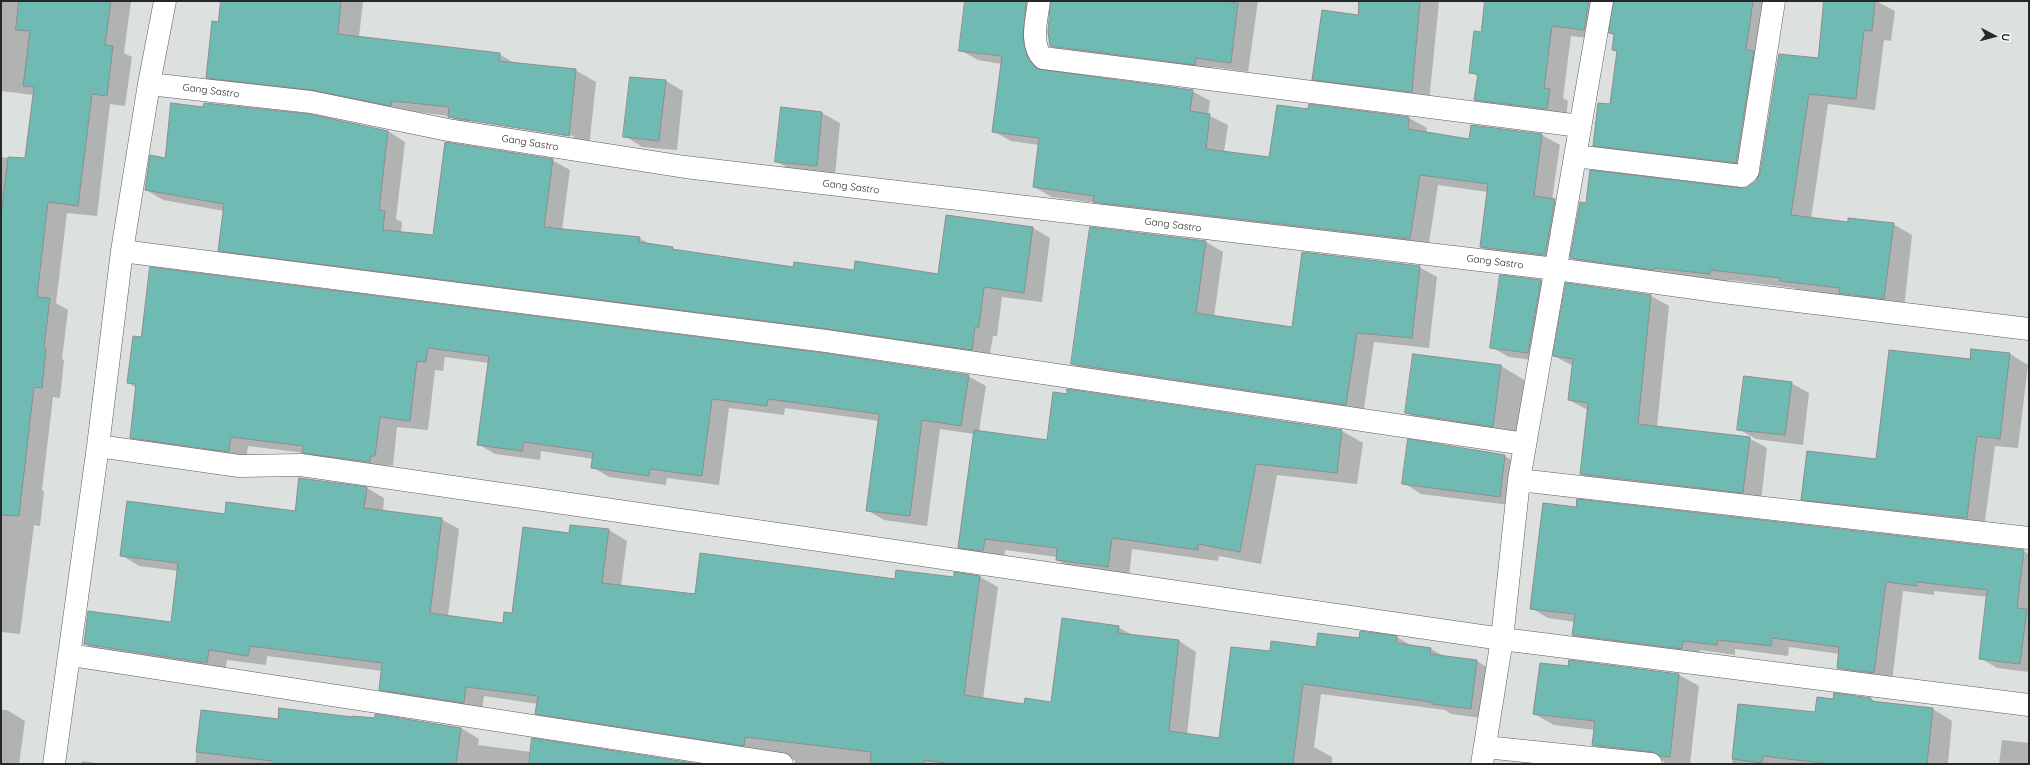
<!DOCTYPE html>
<style>
body{margin:0}
#map{position:relative;width:2030px;height:765px;overflow:hidden;background:#dce0de;font-family:Quicksand,sans-serif}
canvas{display:block}
.frame{position:absolute;inset:0;border:2px solid #262727;pointer-events:none}
.north{position:absolute;left:1974px;top:16px;width:40px;height:40px;-webkit-text-stroke:3px #fff;paint-order:stroke;rotate:96deg;font-size:11px;font-weight:700;line-height:16px;text-align:center;color:#262727}
.north::after{content:'';display:block;margin:auto;width:14px;height:18px;background:#262727;clip-path:polygon(50% 0,100% 100%,50% 72%,0 100%)}
</style>
<div id="map">
<canvas width="2030" height="765"></canvas>
<div class="frame"></div>
<div class="north">U</div>
</div>
<script>
const c = document.querySelector('canvas').getContext('2d');
c.lineJoin = 'round';
function fillPath(path, color) {
  c.fillStyle = color;
  c.fill(path, 'evenodd');
}
function trace(path, color, width, dash) {
  c.strokeStyle = color;
  c.lineWidth = width;
  c.lineCap = dash ? 'butt' : 'round';
  c.setLineDash(dash || []);
  c.stroke(path);
}
function drawText(font, color, halo, rows, align = 'center') {
  c.font = font + ' Quicksand,sans-serif';
  c.lineWidth = 3.5;
  c.setLineDash([]);
  c.textBaseline = 'middle';
  c.strokeStyle = halo;
  c.fillStyle = color;
  for (const [text, x, y, turn = 0] of rows) {
    c.save();
    c.translate(x, y);
    c.rotate((+turn || 0) * Math.PI / 180);
    c.textAlign = isNaN(turn) ? turn : align;
    if (halo) c.strokeText(text, 0, 0);
    c.fillText(text, 0, 0);
    c.restore();
  }
}
fillPath(new Path2D(`
 M 1,1 L 131,1 L 124,53 L 132,57 L 125,106 L 110,104 L 97,216 L 67,213 L 56,303 L 68,310 L 62,359 L 64,360 L 60,398 L 53,397 L 42,490 L 44,492 L 40,526 L 34,525 L 20,634 L 1,632 L 1,157 L 26,160 L 34,95 L 1,91 Z
 M 222,1 L 363,1 L 359,37 L 499,54 L 516,64 L 575,70 L 596,82 L 589,147 L 470,129 L 449,116 L 228,89 L 207,77 L 219,23 ZM 470,120 L 574,136 L 573,138 L 470,122 Z
 M 965,1 L 1050,1 L 1047,3 L 1045,68 L 1048,72 L 1192,91 L 1210,101 L 1208,115 L 1228,125 L 1224,152 L 1270,159 L 1309,110 L 1310,105 L 1409,118 L 1427,128 L 1426,133 L 1470,140 L 1472,126 L 1542,135 L 1560,145 L 1552,200 L 1572,210 L 1563,265 L 1498,257 L 1481,247 L 1488,192 L 1438,185 L 1428,249 L 1112,212 L 1097,203 L 1052,197 L 1034,187 L 1039,145 L 1011,141 L 993,131 L 1002,64 L 978,60 L 960,50 Z
 M 1051,1 L 1258,1 L 1248,72 L 1213,67 L 1213,74 L 1069,56 L 1051,46 Z
 M 1360,1 L 1439,2 L 1429,102 L 1331,89 L 1313,79 L 1358,16 Z
 M 1486,1 L 1773,1 L 1755,173 L 1613,156 L 1594,145 L 1611,106 L 1617,52 L 1613,50 L 1615,36 L 1610,33 L 1614,2 L 1611,4 L 1603,40 L 1571,36 L 1563,98 L 1568,101 L 1566,119 L 1494,110 L 1475,99 L 1479,77 L 1470,72 L 1482,33 Z
 M 1825,1 L 1876,1 L 1895,11 L 1891,41 L 1884,40 L 1875,110 L 1828,104 L 1811,219 L 1848,223 L 1893,224 L 1912,235 L 1904,309 L 1800,292 L 1794,288 L 1729,280 L 1729,284 L 1590,269 L 1571,258 L 1587,204 L 1741,189 L 1750,187 L 1757,181 L 1819,59 Z
 M 666,81 L 683,91 L 677,150 L 642,147 L 625,136 Z
 M 782,108 L 822,113 L 840,123 L 835,176 L 794,172 L 776,161 Z
 M 388,131 L 405,142 L 396,219 L 402,222 L 401,233 L 434,237 L 552,160 L 570,170 L 562,230 L 639,238 L 652,245 L 672,248 L 677,250 L 794,269 L 939,275 L 1033,228 L 1050,238 L 1042,302 L 1002,297 L 997,336 L 993,336 L 989,359 L 237,260 L 219,250 L 224,211 L 163,200 L 146,190 L 166,159 Z
 M 1206,242 L 1223,252 L 1214,317 L 1293,329 L 1419,267 L 1437,277 L 1429,348 L 1374,342 L 1363,414 L 1089,374 L 1072,364 Z
 M 151,268 L 968,376 L 986,386 L 979,431 L 1048,441 L 1068,390 L 1342,431 L 1363,443 L 1357,484 L 1277,475 L 1261,564 L 1219,556 L 1218,561 L 1132,549 L 1129,578 L 1077,572 L 1057,560 L 1057,557 L 1005,550 L 1004,562 L 980,559 L 959,547 L 974,434 L 940,429 L 927,526 L 884,520 L 867,510 L 879,421 L 785,408 L 784,415 L 729,408 L 719,485 L 667,478 L 666,485 L 609,477 L 592,467 L 593,459 L 541,451 L 540,460 L 495,454 L 478,444 L 489,363 L 445,357 L 443,371 L 435,370 L 428,430 L 397,427 L 393,466 L 388,465 L 387,472 L 321,462 L 306,453 L 248,446 L 246,461 L 148,447 L 131,437 L 137,388 L 128,383 L 142,338 Z
 M 1541,281 L 1558,291 L 1546,362 L 1509,357 L 1491,347 Z
 M 1651,296 L 1669,306 L 1657,427 L 1749,438 L 1767,448 L 1761,502 L 1599,484 L 1581,474 L 1588,410 L 1569,400 L 1573,366 L 1554,356 Z
 M 1972,350 L 2010,354 L 2028,365 L 2018,448 L 1995,446 L 1984,528 L 1820,509 L 1802,499 L 1877,460 L 1971,360 Z
 M 1414,355 L 1501,366 L 1526,381 L 1518,440 L 1431,427 L 1406,412 Z
 M 1791,383 L 1809,393 L 1803,445 L 1756,439 L 1738,429 Z
 M 1409,441 L 1489,452 L 1505,456 L 1523,467 L 1518,506 L 1421,494 L 1404,483 Z
 M 367,488 L 384,498 L 383,512 L 441,519 L 459,529 L 448,616 L 504,624 L 570,534 L 571,526 L 609,530 L 627,541 L 621,586 L 696,595 L 896,581 L 980,577 L 998,587 L 983,699 L 1025,705 L 1052,703 L 1118,627 L 1134,636 L 1179,641 L 1196,652 L 1187,735 L 1220,739 L 1271,652 L 1317,648 L 1360,639 L 1361,632 L 1397,637 L 1412,646 L 1431,649 L 1446,657 L 1477,661 L 1495,672 L 1489,719 L 1451,714 L 1445,710 L 1321,694 L 1314,747 L 1332,757 L 1332,763 L 1343,764 L 795,764 L 795,760 L 554,723 L 536,713 L 538,704 L 484,696 L 482,712 L 398,699 L 380,689 L 382,671 L 267,656 L 266,665 L 227,660 L 225,672 L 103,654 L 85,644 L 172,623 L 178,571 L 139,566 L 121,555 L 226,515 L 296,512 Z
 M 1577,508 L 2023,551 L 2029,554 L 2029,672 L 1997,668 L 1980,658 L 1988,597 L 1934,591 L 1934,595 L 1903,591 L 1892,682 L 1855,678 L 1838,668 L 1840,654 L 1789,647 L 1788,656 L 1735,649 L 1735,655 L 1700,650 L 1699,658 L 1590,645 L 1573,635 L 1575,622 L 1548,618 L 1531,608 Z
 M 1570,661 L 1679,675 L 1699,686 L 1690,764 L 1664,764 L 1664,761 L 1613,756 L 1593,745 L 1595,730 L 1554,725 L 1534,714 L 1569,667 Z
 M 1871,699 L 1878,703 L 1933,709 L 1952,721 L 1948,764 L 1732,764 L 1739,706 L 1816,714 L 1834,700 Z
 M 1,710 L 7,710 L 25,721 L 19,764 L 1,764 Z
 M 202,711 L 279,720 L 353,718 L 461,728 L 479,739 L 478,745 L 531,752 L 693,764 L 195,764 Z
 M 2002,740 L 2029,743 L 2029,764 L 1999,764 Z
 M 82,761 L 104,764 L 81,764 Z`), '#0003');
const building = new Path2D(`
 M 19,1 L 111,1 L 105,45 L 113,46 L 107,96 L 92,94 L 78,206 L 48,202 L 37,297 L 50,298 L 44,348 L 46,349 L 42,388 L 34,387 L 19,516 L 1,515 L 1,215 L 8,157 L 25,158 L 34,87 L 23,86 L 30,31 L 16,30 Z
 M 221,1 L 341,1 L 338,34 L 500,53 L 499,61 L 576,69 L 569,136 L 448,117 L 449,107 L 392,101 L 391,106 L 312,90 L 206,78 L 212,21 L 218,22 Z
 M 965,1 L 1026,1 L 1023,40 L 1027,57 L 1037,69 L 1193,90 L 1190,111 L 1210,114 L 1206,149 L 1269,157 L 1277,105 L 1308,109 L 1309,104 L 1409,117 L 1408,129 L 1469,139 L 1471,125 L 1542,134 L 1534,196 L 1555,199 L 1545,255 L 1480,247 L 1488,184 L 1420,175 L 1410,239 L 1093,202 L 1094,196 L 1033,187 L 1039,138 L 992,132 L 1002,56 L 959,51 Z
 M 1051,1 L 1224,1 L 1238,3 L 1231,63 L 1196,58 L 1195,65 L 1050,46 L 1048,32 Z
 M 1359,1 L 1420,1 L 1412,92 L 1312,80 L 1322,10 L 1358,15 Z
 M 1485,1 L 1589,1 L 1584,30 L 1552,26 L 1544,88 L 1550,89 L 1547,109 L 1474,100 L 1478,74 L 1469,73 L 1474,31 L 1481,32 Z
 M 1614,1 L 1753,1 L 1746,50 L 1754,51 L 1736,163 L 1593,146 L 1598,103 L 1610,104 L 1617,51 L 1612,50 L 1614,34 L 1609,33 Z
 M 1824,1 L 1875,1 L 1872,31 L 1864,30 L 1856,99 L 1809,94 L 1791,215 L 1848,222 L 1848,218 L 1894,223 L 1884,299 L 1839,293 L 1840,288 L 1780,281 L 1780,278 L 1710,270 L 1710,274 L 1654,268 L 1654,270 L 1570,258 L 1580,202 L 1586,203 L 1590,170 L 1741,188 L 1746,188 L 1756,181 L 1760,173 L 1779,54 L 1818,58 Z
 M 630,77 L 666,80 L 659,141 L 623,137 Z
 M 171,103 L 203,107 L 204,103 L 309,114 L 388,131 L 379,210 L 385,211 L 383,230 L 433,235 L 445,142 L 553,159 L 544,227 L 640,237 L 639,242 L 673,247 L 672,249 L 793,267 L 794,262 L 854,270 L 855,261 L 938,274 L 946,215 L 1033,227 L 1024,293 L 984,287 L 979,327 L 975,327 L 972,350 L 828,329 L 218,251 L 224,204 L 145,190 L 150,155 L 165,158 Z
 M 781,107 L 822,112 L 817,166 L 775,162 Z
 M 1090,227 L 1206,241 L 1196,313 L 1292,327 L 1302,252 L 1420,266 L 1412,338 L 1357,333 L 1346,405 L 1071,364 Z
 M 150,267 L 824,353 L 969,375 L 961,426 L 922,420 L 910,516 L 866,511 L 879,414 L 768,399 L 767,406 L 712,399 L 702,476 L 650,469 L 649,476 L 591,468 L 593,452 L 524,442 L 522,451 L 477,445 L 489,356 L 428,348 L 426,362 L 417,361 L 410,421 L 380,417 L 375,456 L 371,456 L 370,462 L 302,453 L 303,446 L 231,437 L 229,452 L 130,438 L 136,384 L 127,383 L 133,336 L 141,337 Z
 M 1500,275 L 1541,280 L 1528,353 L 1490,348 Z
 M 1566,283 L 1651,295 L 1638,424 L 1750,437 L 1743,493 L 1580,474 L 1588,403 L 1568,400 L 1573,359 L 1553,356 Z
 M 1971,349 L 2010,353 L 2000,439 L 1977,436 L 1967,518 L 1801,500 L 1807,451 L 1876,459 L 1889,350 L 1970,359 Z
 M 1413,354 L 1501,365 L 1493,427 L 1405,413 Z
 M 1744,376 L 1792,382 L 1785,435 L 1737,430 Z
 M 1067,389 L 1342,430 L 1337,473 L 1256,464 L 1240,552 L 1198,544 L 1198,550 L 1112,538 L 1108,567 L 1056,560 L 1057,548 L 985,539 L 983,551 L 958,548 L 974,430 L 1047,440 L 1053,392 L 1067,394 Z
 M 1408,439 L 1505,455 L 1500,497 L 1402,484 Z
 M 299,478 L 367,487 L 364,508 L 442,518 L 430,613 L 503,623 L 504,612 L 512,613 L 523,527 L 569,533 L 570,525 L 609,529 L 602,583 L 695,594 L 700,553 L 895,579 L 896,570 L 954,577 L 954,572 L 980,576 L 964,695 L 1024,704 L 1025,698 L 1051,702 L 1062,618 L 1119,626 L 1118,633 L 1179,640 L 1169,731 L 1219,738 L 1231,647 L 1270,651 L 1271,641 L 1316,647 L 1318,633 L 1359,638 L 1360,631 L 1397,636 L 1396,643 L 1431,648 L 1430,654 L 1477,660 L 1471,709 L 1432,704 L 1432,702 L 1303,684 L 1293,764 L 953,764 L 924,760 L 924,764 L 870,764 L 871,752 L 745,737 L 744,746 L 535,714 L 538,696 L 466,687 L 464,703 L 379,690 L 382,663 L 250,646 L 248,656 L 209,650 L 207,663 L 84,644 L 88,611 L 171,622 L 178,563 L 120,556 L 127,501 L 225,514 L 226,502 L 295,511 Z
 M 1577,499 L 2024,550 L 2017,608 L 2027,609 L 2020,664 L 1979,659 L 1987,590 L 1917,582 L 1917,586 L 1886,582 L 1874,673 L 1837,668 L 1839,647 L 1772,638 L 1771,646 L 1718,640 L 1717,645 L 1683,641 L 1682,649 L 1572,635 L 1575,614 L 1530,609 L 1543,503 L 1576,507 Z
 M 1569,660 L 1679,674 L 1670,757 L 1660,756 L 1652,752 L 1592,745 L 1595,721 L 1533,714 L 1540,663 L 1568,666 Z
 M 1834,693 L 1871,698 L 1871,701 L 1933,708 L 1927,764 L 1830,764 L 1763,756 L 1762,763 L 1732,759 L 1738,704 L 1815,712 L 1817,697 L 1833,699 Z
 M 279,708 L 352,717 L 352,716 L 375,718 L 375,714 L 461,728 L 456,764 L 272,764 L 272,761 L 196,752 L 201,710 L 278,719 Z
 M 532,738 L 699,764 L 529,764 Z`);
fillPath(building, '#6fbab3');
trace(building, '#8a8f8e', 1);
const minor = new Path2D(`
 M 1039,1 C 1037,19 1029,44 1043,58 L 1580,126
 M 149,84 L 311,102 L 448,130 L 685,167 L 1556,269 L 1723,292 L 2029,329
 M 1575,156 L 1742,176 L 1748,171 L 1749,163 L 1774,1
 M 122,251 L 826,341 L 1525,444
 M 98,446 L 239,466 L 301,465 L 1502,639 L 2029,705
 M 1519,480 L 2029,538
 M 70,655 L 782,764
 M 1485,747 L 1651,764
 M 54,764 L 98,446 L 122,251 L 149,84 L 165,1
 M 1482,764 L 1502,639 L 1519,480 L 1602,1`);
trace(minor, '#595c5a', 23);
trace(minor, '#fff', 22);
drawText('10px', '#262727', '#fff', [
 ["Gang Sastro",211,91,7],
 ["Gang Sastro",530,143,9],
 ["Gang Sastro",851,187,7],
 ["Gang Sastro",1173,225,7],
 ["Gang Sastro",1495,262,7]
]);
</script>
